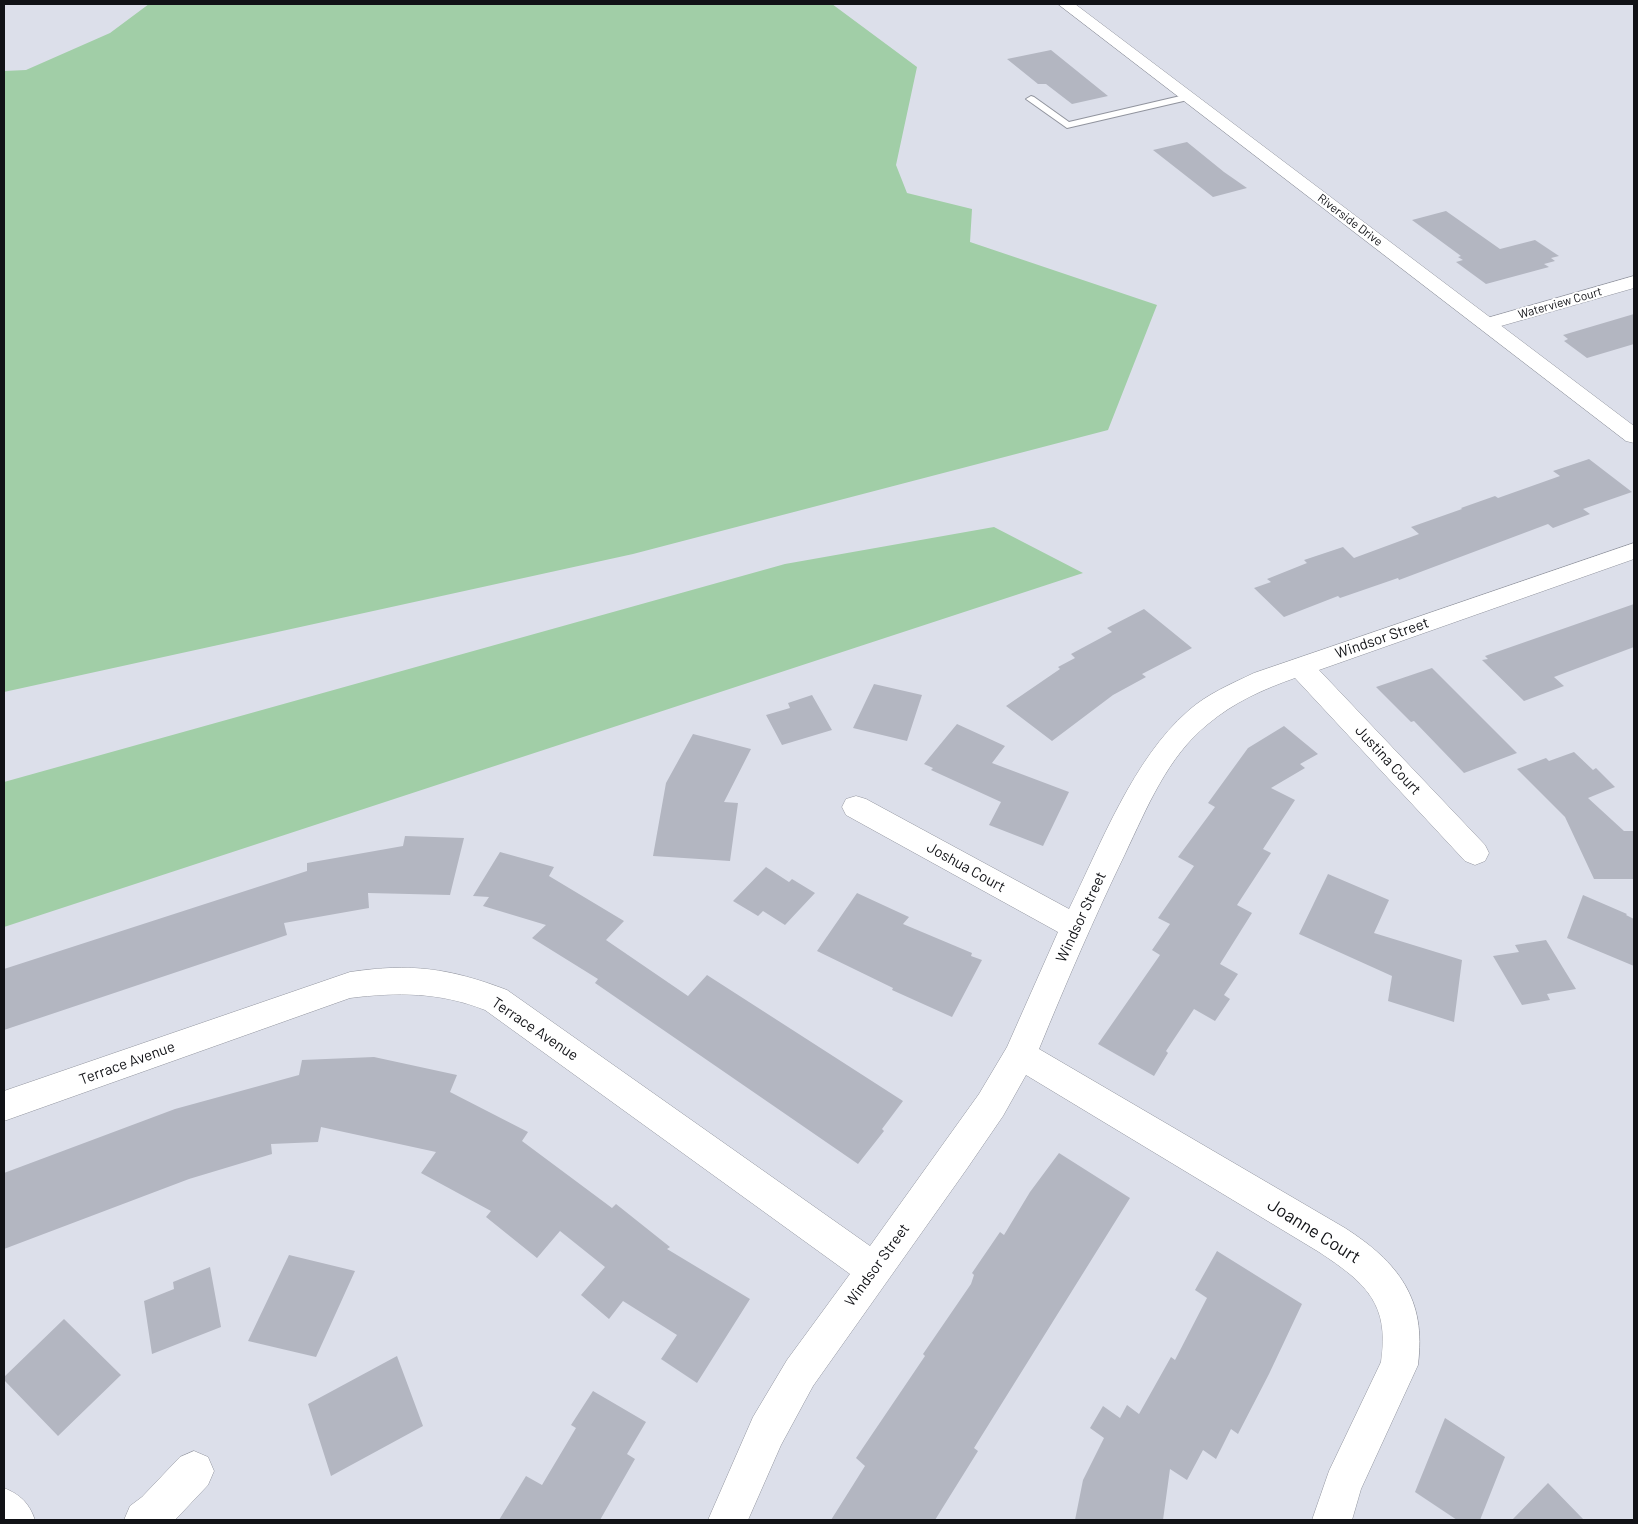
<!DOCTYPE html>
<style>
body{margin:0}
#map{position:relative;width:1638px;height:1524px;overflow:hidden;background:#dcdfea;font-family:Barlow,sans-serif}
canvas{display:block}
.frame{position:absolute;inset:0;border:5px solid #111216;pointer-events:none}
</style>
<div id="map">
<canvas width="1638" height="1524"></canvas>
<div class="frame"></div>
</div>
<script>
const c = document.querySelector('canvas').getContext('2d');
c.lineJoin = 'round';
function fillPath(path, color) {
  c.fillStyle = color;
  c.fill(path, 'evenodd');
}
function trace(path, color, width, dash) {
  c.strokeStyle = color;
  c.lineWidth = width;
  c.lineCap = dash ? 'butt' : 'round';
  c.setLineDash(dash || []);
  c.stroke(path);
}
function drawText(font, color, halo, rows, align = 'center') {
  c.font = font + ' Barlow,sans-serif';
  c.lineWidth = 4;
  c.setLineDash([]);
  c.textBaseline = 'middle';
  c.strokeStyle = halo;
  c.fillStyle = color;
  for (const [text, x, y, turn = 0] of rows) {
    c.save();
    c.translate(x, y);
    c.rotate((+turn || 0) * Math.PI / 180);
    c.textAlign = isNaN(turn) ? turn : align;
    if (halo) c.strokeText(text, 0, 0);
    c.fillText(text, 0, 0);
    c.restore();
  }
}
fillPath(new Path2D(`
 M 149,4 L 832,4 L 917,67 L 896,165 L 907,193 L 972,209 L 970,242 L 1157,305 L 1108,430 L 633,554 L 4,692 L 4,71 L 26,70 L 110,33 Z
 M 994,527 L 1083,573 L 4,927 L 4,782 L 785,564 Z`), '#a1cea7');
fillPath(new Path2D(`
 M 1051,50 L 1108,96 L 1072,104 L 1046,84 L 1038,84 L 1007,59 Z
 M 1187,142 L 1224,172 L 1247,188 L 1213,197 L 1153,150 Z
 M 1446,211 L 1500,249 L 1535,240 L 1559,256 L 1551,258 L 1555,261 L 1544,264 L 1549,267 L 1486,284 L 1456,262 L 1463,260 L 1458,257 L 1461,256 L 1412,220 Z
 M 1634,314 L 1634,344 L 1587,358 L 1564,341 L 1568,339 L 1563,335 Z
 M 1589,459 L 1632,492 L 1583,509 L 1590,514 L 1553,528 L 1548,524 L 1399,580 L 1398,578 L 1340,598 L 1338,596 L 1284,617 L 1254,588 L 1271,582 L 1267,579 L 1307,563 L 1304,560 L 1343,547 L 1354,558 L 1419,534 L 1411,527 L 1462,509 L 1461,508 L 1495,496 L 1498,498 L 1560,476 L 1553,471 Z
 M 1634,604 L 1634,647 L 1554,677 L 1564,686 L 1524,701 L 1482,660 L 1488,659 L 1485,656 Z
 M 1144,609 L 1192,648 L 1142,674 L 1146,677 L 1113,695 L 1052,741 L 1006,706 L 1060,669 L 1058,667 L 1075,658 L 1071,654 L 1112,632 L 1107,628 Z
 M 1432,668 L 1517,753 L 1464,773 L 1414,721 L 1411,722 L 1376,687 Z
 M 874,684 L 922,695 L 907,741 L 853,728 Z
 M 812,695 L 832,730 L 782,745 L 766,715 L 790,708 L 788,703 Z
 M 957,724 L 1005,746 L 992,763 L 1069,792 L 1043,846 L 989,825 L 1001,802 L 931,770 L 933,768 L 924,764 Z
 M 1284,726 L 1318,754 L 1300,764 L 1305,768 L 1271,788 L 1295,800 L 1263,849 L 1271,853 L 1237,905 L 1252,913 L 1220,964 L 1238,974 L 1224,995 L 1230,999 L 1215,1021 L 1194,1009 L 1166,1051 L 1168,1053 L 1154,1076 L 1098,1044 L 1160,955 L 1152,950 L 1170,924 L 1158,918 L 1194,866 L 1178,857 L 1215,807 L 1208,803 L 1248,748 Z
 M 693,734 L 751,749 L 724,802 L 738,803 L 730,861 L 653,856 L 666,783 Z
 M 1574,752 L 1593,770 L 1596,768 L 1615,787 L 1588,798 L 1624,831 L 1634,831 L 1634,879 L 1594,879 L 1565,817 L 1517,769 L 1546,758 L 1549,761 Z
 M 405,836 L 464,838 L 450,895 L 368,893 L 369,908 L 284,923 L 287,935 L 4,1030 L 4,969 L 307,871 L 307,863 L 403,846 Z
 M 500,852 L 554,867 L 549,876 L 624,921 L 606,940 L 688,996 L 707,975 L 903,1101 L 882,1129 L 884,1131 L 858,1164 L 595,983 L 598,979 L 532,938 L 546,925 L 483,906 L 489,897 L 473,896 Z
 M 766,867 L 789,882 L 792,879 L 815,893 L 785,925 L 763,911 L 758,916 L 733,901 Z
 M 1328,874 L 1389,900 L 1374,933 L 1462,960 L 1454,1022 L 1388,1001 L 1392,976 L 1299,934 Z
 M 857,893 L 909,917 L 903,924 L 972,953 L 971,956 L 982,960 L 952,1017 L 892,990 L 893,988 L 817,951 Z
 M 1583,895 L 1627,914 L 1626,915 L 1634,919 L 1634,966 L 1567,938 Z
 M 1546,940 L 1576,989 L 1547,994 L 1550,1000 L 1522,1005 L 1493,956 L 1519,952 L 1515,945 Z
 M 374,1057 L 457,1075 L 450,1092 L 528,1132 L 522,1141 L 612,1208 L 616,1204 L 670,1247 L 667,1249 L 750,1299 L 697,1383 L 661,1359 L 677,1335 L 623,1301 L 609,1319 L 581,1295 L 605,1267 L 560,1231 L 537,1258 L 486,1217 L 491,1211 L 421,1173 L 436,1152 L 321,1127 L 318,1142 L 271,1144 L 272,1154 L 189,1179 L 4,1249 L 4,1173 L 175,1109 L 299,1075 L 302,1060 Z
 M 1059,1153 L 1130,1198 L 974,1448 L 978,1451 L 935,1520 L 831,1520 L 865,1466 L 856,1458 L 925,1356 L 923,1354 L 971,1284 L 974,1275 L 972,1273 L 1000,1232 L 1004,1235 L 1030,1192 Z
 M 1217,1251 L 1302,1304 L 1269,1374 L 1238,1434 L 1231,1429 L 1216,1459 L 1203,1450 L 1187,1480 L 1170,1469 L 1163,1520 L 1075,1520 L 1083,1480 L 1104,1438 L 1090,1428 L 1103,1406 L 1120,1418 L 1127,1405 L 1139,1414 L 1171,1357 L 1175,1360 L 1207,1298 L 1195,1290 Z
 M 289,1255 L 355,1271 L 316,1357 L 248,1341 Z
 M 210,1267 L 221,1327 L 152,1354 L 144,1301 L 174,1289 L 173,1282 Z
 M 64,1319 L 121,1375 L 58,1436 L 4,1380 L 4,1377 Z
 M 397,1356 L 423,1426 L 331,1476 L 308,1404 Z
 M 593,1391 L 646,1422 L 627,1454 L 635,1459 L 600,1520 L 499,1520 L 526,1476 L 542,1485 L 576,1428 L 571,1425 Z
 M 1445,1418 L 1505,1457 L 1480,1520 L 1457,1520 L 1415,1492 Z
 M 1548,1483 L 1584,1520 L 1512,1520 Z`), '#b3b6c1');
const lane = new Path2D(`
 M 1189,94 L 1192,95 L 1192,99 L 1067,128 L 1026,99 L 1031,96 L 1034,97 L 1069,122 Z`);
const street = new Path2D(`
 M 1634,276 L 1634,288 L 1487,330 L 1480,328 L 1477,324 L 1480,320 Z
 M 1634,543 L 1634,559 L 1319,670 L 1485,845 L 1489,853 L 1485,861 L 1475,865 L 1465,861 L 1295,678 C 1264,689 1234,702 1208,724 C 1167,757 1147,808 1125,854 C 1094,918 1066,983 1039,1049 L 1345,1228 C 1398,1262 1427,1299 1418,1365 L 1361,1489 L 1352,1520 L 1312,1520 L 1329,1471 L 1381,1362 C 1390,1304 1366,1283 1319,1252 L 1026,1075 L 1003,1116 L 966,1170 L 813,1386 L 781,1445 L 748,1520 L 708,1520 L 753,1417 L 787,1360 L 850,1274 L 485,1010 C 440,992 397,992 350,998 L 4,1121 L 4,1091 L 350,972 C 411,963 449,968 507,990 L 870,1246 L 979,1094 L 1007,1047 L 1058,932 L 846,815 L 842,807 L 846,799 L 856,796 L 866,799 L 1069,909 C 1101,844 1133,759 1188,711 C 1207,694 1231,684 1254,673 Z
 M 194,1451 L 208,1457 L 214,1471 L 208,1485 L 175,1520 L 124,1520 L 130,1506 L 142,1497 L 180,1457 Z
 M 4,1488 C 21,1495 29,1503 35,1520 L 4,1520 Z`);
const secondary = new Path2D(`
 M 1058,4 L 1075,4 L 1634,426 L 1634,443 L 1626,441 Z`);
trace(lane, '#91949e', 2);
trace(street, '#91949e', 1);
trace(secondary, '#91949e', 1);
fillPath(lane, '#fff');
fillPath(street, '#fff');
fillPath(secondary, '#fff');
drawText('12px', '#111216', '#fff', [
 ["Riverside Drive",1350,220,37],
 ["Waterview Court",1560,303,-16]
]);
drawText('15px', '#111216', '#fff', [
 ["Windsor Street",1382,638,-19],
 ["Justina Court",1388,760,47],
 ["Joshua Court",966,867,29],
 ["Windsor Street",1081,917,-65],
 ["Terrace Avenue",535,1029,34],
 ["Terrace Avenue",127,1063,-20],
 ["Windsor Street",877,1265,-54]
]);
drawText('18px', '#111216', '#fff', [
 ["Joanne Court",1314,1231,32]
]);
</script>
